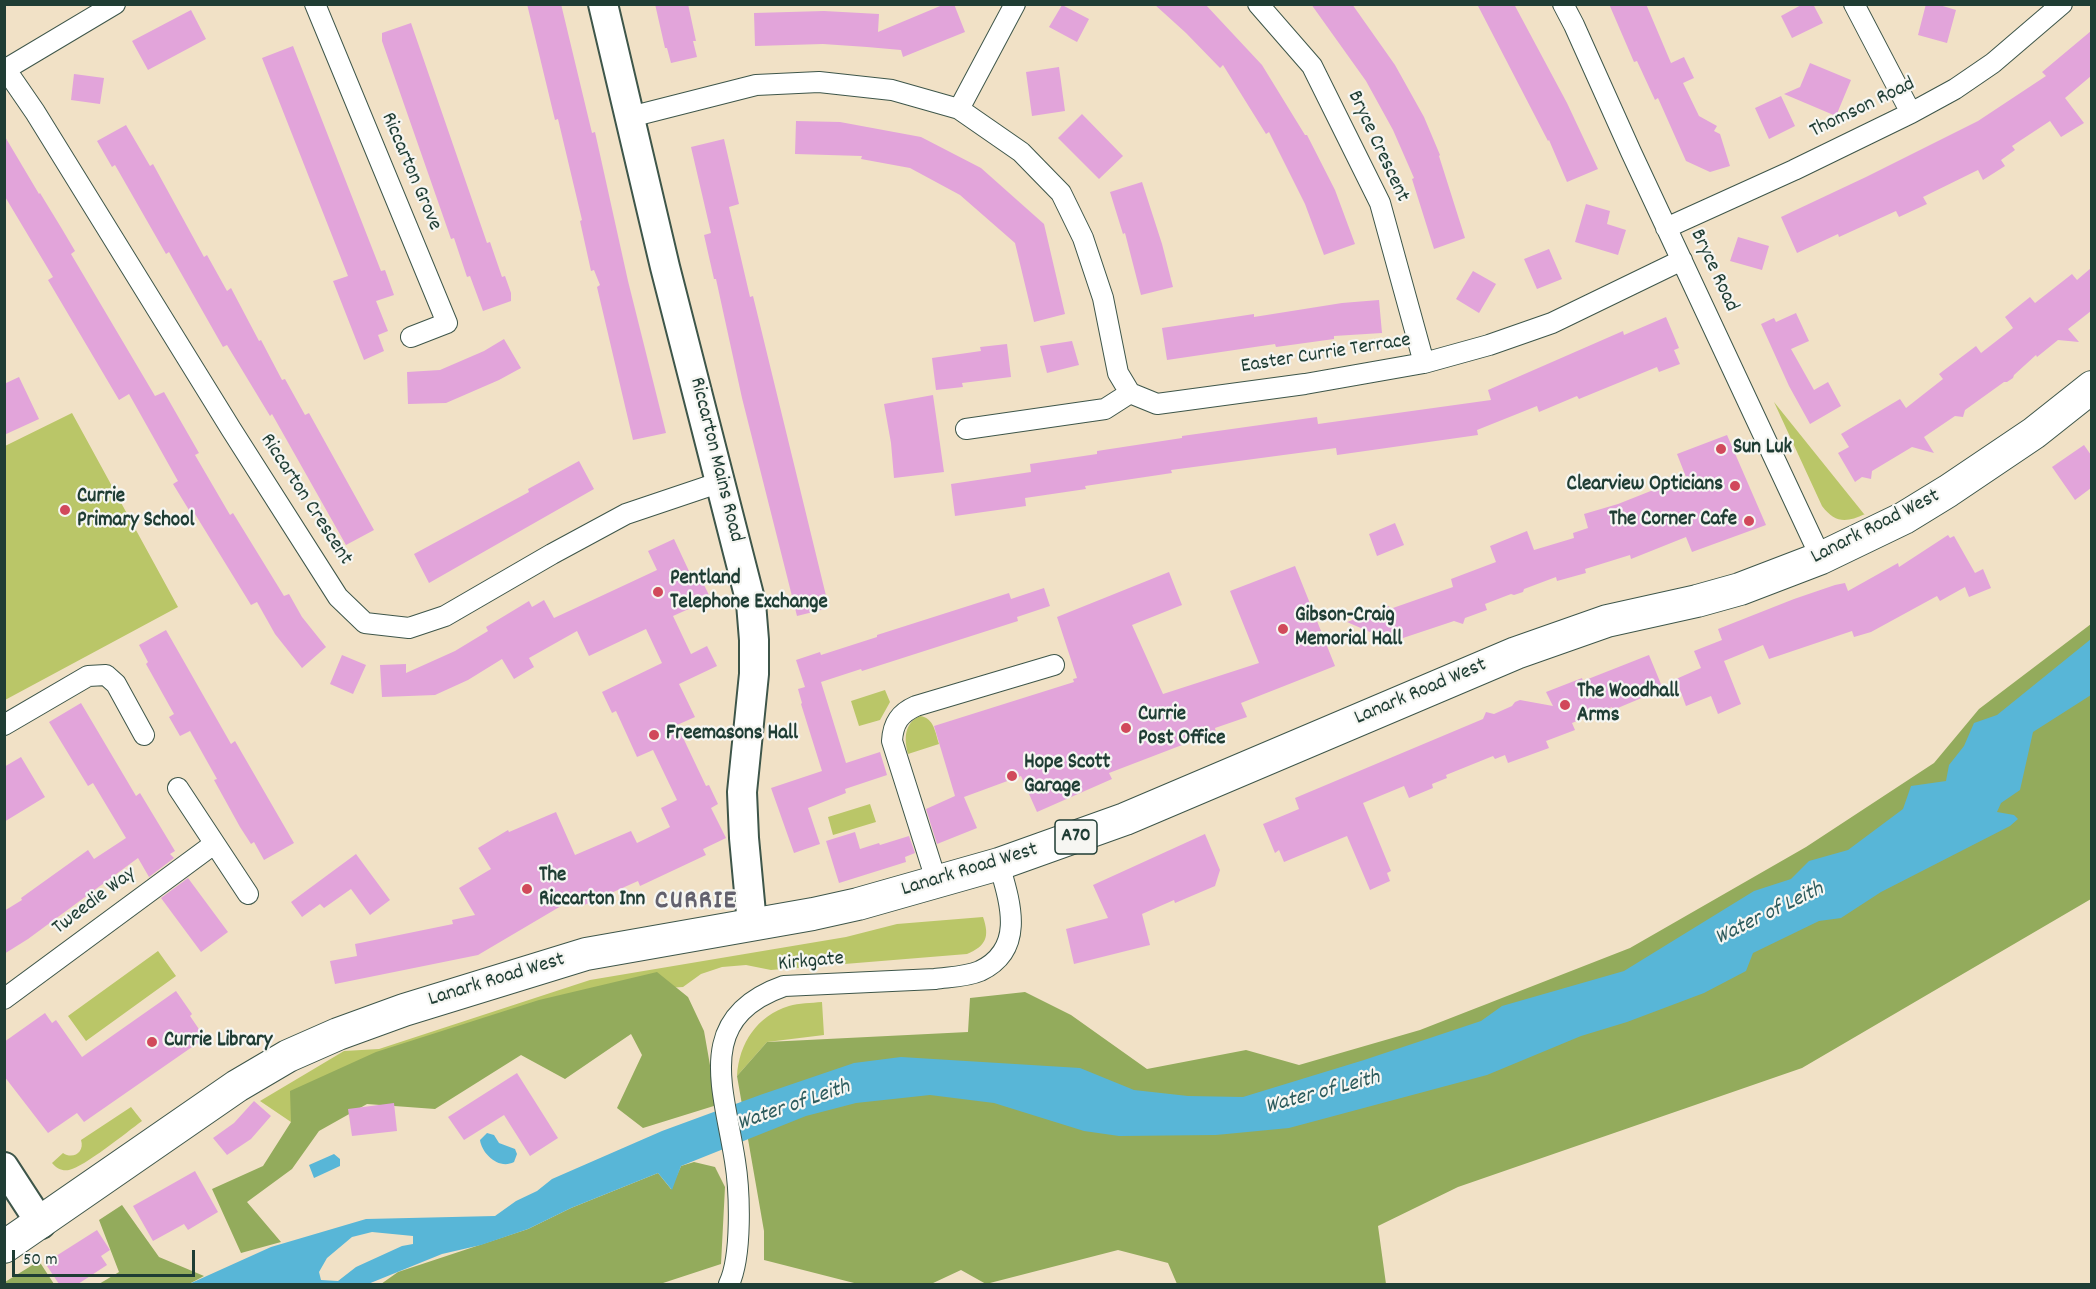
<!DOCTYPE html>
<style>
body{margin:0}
#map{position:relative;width:2096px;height:1289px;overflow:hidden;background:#f1e1c6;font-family:Dekko,sans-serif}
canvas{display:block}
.frame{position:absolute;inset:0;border:6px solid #1f3d34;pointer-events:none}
.scale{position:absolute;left:12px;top:1250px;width:183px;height:27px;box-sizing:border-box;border:3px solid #1f3d34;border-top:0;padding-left:8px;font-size:18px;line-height:21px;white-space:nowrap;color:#1f3d34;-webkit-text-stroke:4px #f6f6f2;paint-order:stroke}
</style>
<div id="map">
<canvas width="2096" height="1289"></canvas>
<div class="frame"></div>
<div class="scale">50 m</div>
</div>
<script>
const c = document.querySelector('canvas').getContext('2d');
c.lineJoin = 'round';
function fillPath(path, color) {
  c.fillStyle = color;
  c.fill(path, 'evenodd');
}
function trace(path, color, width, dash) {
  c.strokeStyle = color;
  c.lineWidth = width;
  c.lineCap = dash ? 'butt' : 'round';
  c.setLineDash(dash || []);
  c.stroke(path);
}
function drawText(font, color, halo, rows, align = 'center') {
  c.font = font + ' Dekko,sans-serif';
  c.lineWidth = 4.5;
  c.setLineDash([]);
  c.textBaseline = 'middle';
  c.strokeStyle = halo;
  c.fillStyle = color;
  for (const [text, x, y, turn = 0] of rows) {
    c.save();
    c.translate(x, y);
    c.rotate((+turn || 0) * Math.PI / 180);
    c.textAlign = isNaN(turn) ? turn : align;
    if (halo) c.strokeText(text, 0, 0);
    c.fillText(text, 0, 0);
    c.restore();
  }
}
fillPath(new Path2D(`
 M 1774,402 L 1864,514 L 1865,514 C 1846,523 1835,523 1822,506 Z
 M 72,413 L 178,607 L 5,700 L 5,446 Z
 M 885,690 L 890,702 L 880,720 L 859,726 L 851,701 Z
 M 920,716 C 934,718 935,732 939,744 L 908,754 C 904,739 904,723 920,716 Z
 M 870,804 L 876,822 L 833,835 L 828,817 Z
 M 983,917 C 990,937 986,946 967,954 L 771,970 L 746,965 L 722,967 L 701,974 L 683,987 L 604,992 L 291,1122 L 260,1101 L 344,1051 L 379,1049 L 590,980 L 846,937 L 897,924 Z
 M 158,951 L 176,976 L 86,1041 L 68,1016 Z
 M 822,1002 L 824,1035 L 767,1042 L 737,1076 C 739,1043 757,1016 789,1006 C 799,1003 811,1003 822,1002 Z
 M 131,1107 L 142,1121 C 127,1132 84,1167 69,1170 C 62,1171 57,1169 52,1163 L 63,1153 C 73,1160 85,1152 81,1140 Z`), '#bac668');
fillPath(new Path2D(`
 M 2091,624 L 2091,899 L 1802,1068 L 1458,1187 L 1378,1226 L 1386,1284 L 1177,1284 L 1168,1263 L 1118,1250 L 986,1284 L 961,1270 L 931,1284 L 858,1284 L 764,1260 L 764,1231 L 737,1076 L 767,1042 L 968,1032 L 970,998 L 1025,992 L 1071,1015 L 1147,1069 L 1246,1050 L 1299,1065 L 1420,1030 L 1630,948 L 1806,847 L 1934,763 L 1979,709 Z
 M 657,972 L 688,997 L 704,1031 L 717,1105 L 643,1128 L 617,1108 L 642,1055 L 631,1034 L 565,1079 L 521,1055 L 435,1109 L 367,1104 L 319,1131 L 292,1169 L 247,1202 L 281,1242 L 241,1253 L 212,1189 L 263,1166 L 291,1122 L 290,1091 L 376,1052 L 539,1000 Z
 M 694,1162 L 715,1167 L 725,1187 L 721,1264 L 660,1284 L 381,1284 L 398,1272 L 528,1229 L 571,1208 L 658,1173 L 671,1189 L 681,1166 Z
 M 122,1205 L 159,1257 L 204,1276 L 189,1284 L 99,1284 L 119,1272 L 99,1220 Z
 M 39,1261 L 54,1284 L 5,1284 L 5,1282 Z`), '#93ab5c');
fillPath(new Path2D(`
 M 2091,639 L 2091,695 L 2033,732 L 2020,790 L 2001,803 L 1997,812 L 2014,815 L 2018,819 L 2010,826 L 1881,892 L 1841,918 L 1819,921 L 1753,953 L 1746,971 L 1704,993 L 1627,1022 L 1581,1036 L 1487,1075 L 1289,1128 L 1216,1135 L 1119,1136 L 1084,1131 L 994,1103 L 930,1095 L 856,1103 L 806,1116 L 681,1166 L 672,1190 L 658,1173 L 571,1208 L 528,1229 L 481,1245 L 442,1254 L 368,1284 L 189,1284 L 271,1247 L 366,1219 L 495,1216 L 516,1201 L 537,1191 L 552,1179 L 662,1131 L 760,1095 L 854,1063 L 901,1057 L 1080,1068 L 1134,1090 L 1188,1096 L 1243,1097 L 1364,1060 L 1481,1021 L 1502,1006 L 1624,971 L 1754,891 L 1791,879 L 1809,861 L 1848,850 L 1903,809 L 1911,786 L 1946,781 L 1949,765 L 1964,746 L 1974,723 L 1997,715 ZM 372,1232 L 413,1236 L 413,1244 L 402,1246 L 356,1267 L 338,1281 L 321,1280 L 319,1272 L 327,1258 L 352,1237 Z
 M 487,1133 L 494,1135 L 499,1143 L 515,1149 L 517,1154 L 514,1162 C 499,1170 482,1154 480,1140 Z
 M 334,1154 L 340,1159 L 340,1166 L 314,1178 L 309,1165 Z`), '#58b6d7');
fillPath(new Path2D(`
 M 527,4 L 561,4 L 592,133 L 595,132 L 628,281 L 666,433 L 633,440 L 597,287 L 600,285 L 594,270 L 591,271 L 580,221 L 582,220 L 558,119 L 555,120 Z
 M 655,4 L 688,4 L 696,41 L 693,41 L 697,57 L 671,63 L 667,48 L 665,48 Z
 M 945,4 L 954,4 L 965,32 L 903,57 L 901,50 L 867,47 L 823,44 L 755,46 L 754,13 L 824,11 L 879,14 L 878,32 Z
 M 1154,4 L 1205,4 L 1262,65 L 1305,135 L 1307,135 L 1335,190 L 1355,244 L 1324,255 L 1305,204 L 1269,132 L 1266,134 L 1223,65 L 1220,68 L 1186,33 Z
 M 1311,4 L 1352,4 L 1395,65 L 1424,117 L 1440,155 L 1439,156 L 1465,238 L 1434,249 L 1412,179 L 1414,178 L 1393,130 L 1366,81 Z
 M 1477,4 L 1514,4 L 1567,103 L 1598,169 L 1567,182 L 1549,140 L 1548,141 Z
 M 1609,4 L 1646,4 L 1671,63 L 1684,57 L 1694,78 L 1683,83 L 1699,116 L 1717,126 L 1714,131 L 1720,134 L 1730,166 L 1710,172 L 1686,161 L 1658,98 L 1655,100 L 1637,61 L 1634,62 Z
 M 1803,4 L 1813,4 L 1823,23 L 1792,38 L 1781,16 Z
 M 1926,4 L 1936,4 L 1956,10 L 1947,43 L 1918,35 Z
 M 1062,5 L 1089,19 L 1077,42 L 1049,27 Z
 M 191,10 L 206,39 L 148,70 L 132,41 Z
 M 411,23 L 487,243 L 490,242 L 502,277 L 505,276 L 511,293 L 511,301 L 483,311 L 470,276 L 467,277 L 454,238 L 451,239 L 382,41 L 382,33 Z
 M 2091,31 L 2091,76 L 2065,98 L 2084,123 L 2061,137 L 2050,121 L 2012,146 L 2015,150 L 2001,160 L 2005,166 L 1983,180 L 1978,170 L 1923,197 L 1927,204 L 1899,217 L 1896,211 L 1839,237 L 1838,234 L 1797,253 L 1781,217 L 1866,177 L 1978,121 L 2046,76 L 2042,72 Z
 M 293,46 L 381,271 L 385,270 L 394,295 L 376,301 L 388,331 L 378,335 L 384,351 L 364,360 L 333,281 L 348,276 L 262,58 Z
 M 1810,63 L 1851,80 L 1836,116 L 1784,94 L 1800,87 Z
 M 1059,67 L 1065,111 L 1032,116 L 1026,72 Z
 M 74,74 L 104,78 L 100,104 L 71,100 Z
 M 1781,96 L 1795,126 L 1769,139 L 1755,108 Z
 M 1082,114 L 1123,156 L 1099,179 L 1058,138 Z
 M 796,121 L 840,122 L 921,137 L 981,168 L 1044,224 L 1065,314 L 1034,322 L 1015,243 L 960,195 L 910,168 L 861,159 L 862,156 L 795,154 Z
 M 126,125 L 150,166 L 153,164 L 204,257 L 207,255 L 227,291 L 231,288 L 259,341 L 261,340 L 282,380 L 285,379 L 305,415 L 309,413 L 374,530 L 346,545 L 272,414 L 270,416 L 227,345 L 223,347 L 169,252 L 166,254 L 115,165 L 112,167 L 97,141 Z
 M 4,135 L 39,194 L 40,193 L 62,229 L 75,251 L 71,254 L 155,396 L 164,392 L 199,453 L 195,455 L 230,515 L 233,513 L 284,596 L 289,594 L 302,617 L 326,647 L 302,668 L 275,634 L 257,602 L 251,605 L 195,514 L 192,515 L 173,484 L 178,481 L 129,394 L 119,400 L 48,280 L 53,277 L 4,195 Z
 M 724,139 L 739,204 L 729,207 L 750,297 L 753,296 L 829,608 L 797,616 L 742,398 L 716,279 L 714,279 L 704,235 L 711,233 L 691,147 Z
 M 1142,182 L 1162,244 L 1173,287 L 1141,295 L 1125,233 L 1123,234 L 1110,192 Z
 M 1586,204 L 1610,211 L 1607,224 L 1626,230 L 1618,255 L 1575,242 Z
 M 1738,237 L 1769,246 L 1762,270 L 1730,261 Z
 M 1549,249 L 1562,279 L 1537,289 L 1524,259 Z
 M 2091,268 L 2091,311 L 2068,329 L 2079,342 L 2058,340 L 2037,357 L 2036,355 L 2014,375 L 2013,378 L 2007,382 L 2004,382 L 1965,410 L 1963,417 L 1955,416 L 1924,437 L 1934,453 L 1912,447 L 1872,471 L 1871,479 L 1862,477 L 1855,482 L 1838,453 L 1849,447 L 1841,434 L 1900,399 L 1906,408 L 1943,379 L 1939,374 L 1976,346 L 1981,353 L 2013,328 L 2005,317 L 2030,297 L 2035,303 L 2072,274 L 2077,280 Z
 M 1473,271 L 1496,284 L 1479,313 L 1456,299 Z
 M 1379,300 L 1382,333 L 1334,336 L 1334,339 L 1276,347 L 1275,344 L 1167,360 L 1162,328 L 1254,314 L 1254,317 L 1342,303 Z
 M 1796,313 L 1809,341 L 1791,349 L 1814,390 L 1828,382 L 1841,406 L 1810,424 L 1789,386 L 1761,324 L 1774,318 L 1776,322 Z
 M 1666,317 L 1679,348 L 1674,350 L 1680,364 L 1659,372 L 1657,367 L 1579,399 L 1577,396 L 1539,412 L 1537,406 L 1477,430 L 1478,435 L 1337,455 L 1336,448 L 1171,470 L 1172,473 L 1085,486 L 1086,489 L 1025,498 L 1026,506 L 955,516 L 951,484 L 1031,472 L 1030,464 L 1097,454 L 1097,451 L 1182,438 L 1182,436 L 1317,417 L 1318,424 L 1491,400 L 1488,390 L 1623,331 L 1624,335 Z
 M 504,339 L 521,368 L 499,380 L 446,403 L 408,404 L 407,372 L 440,370 L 484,351 Z
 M 1072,341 L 1079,365 L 1047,373 L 1040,346 Z
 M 1007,344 L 1011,377 L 962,383 L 963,387 L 936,390 L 932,358 L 981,351 L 980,347 Z
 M 19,377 L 39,419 L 4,435 L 4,384 Z
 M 933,395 L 944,472 L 894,478 L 891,443 L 884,404 Z
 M 1727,435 L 1766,525 L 1692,552 L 1686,537 L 1631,559 L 1630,555 L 1585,569 L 1586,573 L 1557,581 L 1556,577 L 1524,589 L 1523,592 L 1514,595 L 1511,594 L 1485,604 L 1487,610 L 1465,618 L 1463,624 L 1454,621 L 1382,645 L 1379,636 L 1347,622 L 1389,606 L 1390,609 L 1453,587 L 1451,579 L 1496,562 L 1490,546 L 1527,531 L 1534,550 L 1574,538 L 1573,533 L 1588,528 L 1584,514 L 1618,504 L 1686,477 L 1677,454 Z
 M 2084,445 L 2091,455 L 2091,488 L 2075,500 L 2052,467 Z
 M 579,461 L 594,489 L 429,583 L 414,554 L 529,492 L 528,489 Z
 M 1395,523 L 1404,545 L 1377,556 L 1369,534 Z
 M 1948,535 L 1950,538 L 1954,536 L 1975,573 L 1983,569 L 1991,588 L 1969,597 L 1965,587 L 1940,601 L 1937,596 L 1871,632 L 1854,637 L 1852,631 L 1769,659 L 1763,645 L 1724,661 L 1741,704 L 1718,714 L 1711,696 L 1686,706 L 1676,679 L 1701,668 L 1694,651 L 1722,640 L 1718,629 L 1794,599 L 1835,585 L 1845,583 L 1848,591 L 1898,563 L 1899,567 Z
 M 674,539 L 695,584 L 702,581 L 711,599 L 673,616 L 691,654 L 707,646 L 717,666 L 679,684 L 695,717 L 677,725 L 706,786 L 709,785 L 718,804 L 711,808 L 726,838 L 703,849 L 706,855 L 640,886 L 638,881 L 582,906 L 578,896 L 478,955 L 335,984 L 330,961 L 357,956 L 355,944 L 453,924 L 452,920 L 475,915 L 459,888 L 491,869 L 478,848 L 508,830 L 509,832 L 556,812 L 575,855 L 631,831 L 637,843 L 670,827 L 661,808 L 677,800 L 653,750 L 637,757 L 616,711 L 612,713 L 602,692 L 662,663 L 646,629 L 589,656 L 577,631 L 529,658 L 534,667 L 514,679 L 502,659 L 468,680 L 435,695 L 382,697 L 380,665 L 406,664 L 406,673 L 455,651 L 488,631 L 486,627 L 529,601 L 532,607 L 544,600 L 554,618 L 657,570 L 648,551 Z
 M 1295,566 L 1335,666 L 1241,703 L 1247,717 L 1215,728 L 1216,732 L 1109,773 L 1112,779 L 1037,812 L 1021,776 L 964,797 L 977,828 L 937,844 L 926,809 L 955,796 L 934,726 L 1074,682 L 1073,679 L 1077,678 L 1057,617 L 1169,572 L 1182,605 L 1132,625 L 1163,694 L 1259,663 L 1230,591 Z
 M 1044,588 L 1050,606 L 1017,617 L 1018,621 L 862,671 L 861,669 L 821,682 L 846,763 L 880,752 L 887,775 L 845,789 L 846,793 L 808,808 L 820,844 L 794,853 L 771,788 L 822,771 L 801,704 L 802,703 L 798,689 L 805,687 L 796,660 L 820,652 L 821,655 L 877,637 L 877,635 L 1009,593 L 1011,599 Z
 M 166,630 L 231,744 L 235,741 L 294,843 L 264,860 L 254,842 L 251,844 L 240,827 L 214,780 L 217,779 L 190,731 L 180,736 L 169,717 L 174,714 L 146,664 L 148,662 L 139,645 Z
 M 342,655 L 366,665 L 353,694 L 330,684 Z
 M 1649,655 L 1663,689 L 1613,710 L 1612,707 L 1572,723 L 1575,730 L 1546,741 L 1549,748 L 1508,763 L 1505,755 L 1495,759 L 1493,756 L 1446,775 L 1447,778 L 1432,784 L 1433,788 L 1409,798 L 1404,786 L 1363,803 L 1391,871 L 1387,873 L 1390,881 L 1370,890 L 1347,836 L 1284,862 L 1279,850 L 1275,853 L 1263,824 L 1299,809 L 1295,798 L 1483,719 L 1486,712 L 1494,714 L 1512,706 L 1515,702 L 1520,700 L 1553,706 L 1546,692 L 1582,678 L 1583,681 Z
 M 81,703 L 136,796 L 140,793 L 175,851 L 170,854 L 174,858 L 149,877 L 138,858 L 28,939 L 4,954 L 4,911 L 22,900 L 21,898 L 88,850 L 94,859 L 126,838 L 93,783 L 88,786 L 49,722 Z
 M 21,757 L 45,797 L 4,822 L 4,767 Z
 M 855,832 L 860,849 L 879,843 L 880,845 L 909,836 L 915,853 L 905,857 L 906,862 L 839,883 L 826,841 Z
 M 1205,834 L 1220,870 L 1215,886 L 1175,903 L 1174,900 L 1142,914 L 1150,945 L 1074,964 L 1066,929 L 1108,918 L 1093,885 Z
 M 356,854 L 390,900 L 370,915 L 351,889 L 324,908 L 320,904 L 302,917 L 291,902 Z
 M 188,878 L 228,932 L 201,952 L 161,898 Z
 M 176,991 L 192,1014 L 190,1016 L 205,1038 L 84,1122 L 77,1113 L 48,1133 L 4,1076 L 4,1042 L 45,1013 L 52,1023 L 56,1020 L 82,1057 Z
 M 517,1073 L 558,1138 L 530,1156 L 504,1115 L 464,1140 L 448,1117 Z
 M 254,1101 L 271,1116 L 251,1139 L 227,1155 L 213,1138 L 234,1123 Z
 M 394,1103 L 397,1131 L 352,1136 L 348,1109 Z
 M 195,1171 L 218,1212 L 188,1230 L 184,1224 L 153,1241 L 133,1206 Z
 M 97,1230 L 110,1250 L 101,1256 L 107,1265 L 78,1284 L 59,1284 L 45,1263 Z`), '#e2a4da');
const street = new Path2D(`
 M 315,4 L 447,323 L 411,337
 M 1258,4 L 1312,66 L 1380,203 L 1424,363
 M 1563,4 L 1574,25 L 1631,152 L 1821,558
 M 1854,4 L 1911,113
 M 4,67 L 35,112 L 231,429 L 338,597 L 365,623 L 409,628 L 445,616 L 552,554 L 626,514 L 721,482
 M 6,69 L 115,4
 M 959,109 L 1015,4
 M 630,117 L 756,85 L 819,82 L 892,90 L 959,109 L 1021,152 L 1061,193 L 1083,238 L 1103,298 L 1118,373 L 1130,393
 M 1666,228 L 1794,170 L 1911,113 L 1955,89 L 1993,63 L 2062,4
 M 966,429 L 1105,409 L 1130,393 L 1157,404 L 1305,384 L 1424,363 L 1489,345 L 1552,323 L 1682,260
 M 4,725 L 88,676 L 106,675 L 116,684 L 144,735
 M 178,788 L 248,894
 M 937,883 L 892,741 C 893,723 900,713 916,706 L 1054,665
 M 4,999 L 214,844
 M 729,1284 C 742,1256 740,1192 735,1161 C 724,1089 693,1018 784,986 L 935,979 C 949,977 966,977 980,971 C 1026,949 1010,902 999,864`);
const secondary = new Path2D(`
 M 603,4 L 665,267 L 751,603 L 754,640 L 754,674 L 742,792 L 744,838 L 752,924
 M 4,1167 L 41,1224`);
const primary = new Path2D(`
 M 4,1247 L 237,1086 L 288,1056 L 338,1034 L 404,1010 L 586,954 L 813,914 L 858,904 L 999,864 L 1125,819 L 1516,653 L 1607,621 L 1697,601 L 1740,589 L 1821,558 L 1904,518 L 1948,491 L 2034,433 L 2092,387`);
trace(street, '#3e564a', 22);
trace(secondary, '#3e564a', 32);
trace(primary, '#3e564a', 34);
trace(street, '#fff', 20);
trace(secondary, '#fff', 28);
trace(primary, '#fff', 32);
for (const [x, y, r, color] of [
 [1721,449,6,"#d1495b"],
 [1735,486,6,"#d1495b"],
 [65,510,6,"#d1495b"],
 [1749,521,6,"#d1495b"],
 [658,592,6,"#d1495b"],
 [1283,629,6,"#d1495b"],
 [1565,705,6,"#d1495b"],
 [1126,728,6,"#d1495b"],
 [654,735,6,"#d1495b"],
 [1012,776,6,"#d1495b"],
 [527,889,6,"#d1495b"],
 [152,1042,6,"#d1495b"]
]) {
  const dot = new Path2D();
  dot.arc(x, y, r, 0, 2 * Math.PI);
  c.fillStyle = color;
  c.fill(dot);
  trace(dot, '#f6f6f2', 2);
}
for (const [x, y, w] of [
 [1076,837,42]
]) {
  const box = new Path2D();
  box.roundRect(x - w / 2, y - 17, w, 34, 4.5);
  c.fillStyle = '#f6f6f2';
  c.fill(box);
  trace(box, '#1f3d34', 1.5);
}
drawText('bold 20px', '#1f3d34', null, [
 ["A70",1076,837]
]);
drawText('21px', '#1f3d34', '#f6f6f2', [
 ["Thomson Road",1863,109,-26],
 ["Bryce Crescent",1377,147,65],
 ["Riccarton Grove",410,172,67],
 ["Bryce Road",1713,271,65],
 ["Easter Currie Terrace",1326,355,-9],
 ["Riccarton Mains Road",715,460,76],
 ["Riccarton Crescent",305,500,57],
 ["Lanark Road West",1876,528,-27],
 ["Lanark Road West",1421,693,-23],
 ["Lanark Road West",970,871,-17],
 ["Tweedie Way",95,902,-37],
 ["Kirkgate",811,963,-5],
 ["Lanark Road West",497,981,-17]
]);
drawText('bold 21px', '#1f3d34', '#f6f6f2', [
 ["Sun Luk",1733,449],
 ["Clearview Opticians",1723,486,"right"],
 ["Currie",77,498],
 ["Primary School",77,522],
 ["The Corner Cafe",1737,521,"right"],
 ["Pentland",670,580],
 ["Telephone Exchange",670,604],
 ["Gibson-Craig",1295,617],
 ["Memorial Hall",1295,641],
 ["The Woodhall",1577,693],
 ["Arms",1577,717],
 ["Currie",1138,716],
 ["Post Office",1138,740],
 ["Freemasons Hall",666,735],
 ["Hope Scott",1024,764],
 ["Garage",1024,788],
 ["The",539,877],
 ["Riccarton Inn",539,901],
 ["Currie Library",164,1042]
], 'left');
drawText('italic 22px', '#2d5b5d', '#f6f6f2', [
 ["Water of Leith",1770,915,-26],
 ["Water of Leith",1323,1094,-15],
 ["Water of Leith",794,1107,-19]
]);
c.letterSpacing = '1.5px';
drawText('bold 27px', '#63616e', '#f6f6f2', [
 ["CURRIE",696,903]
]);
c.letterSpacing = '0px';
</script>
